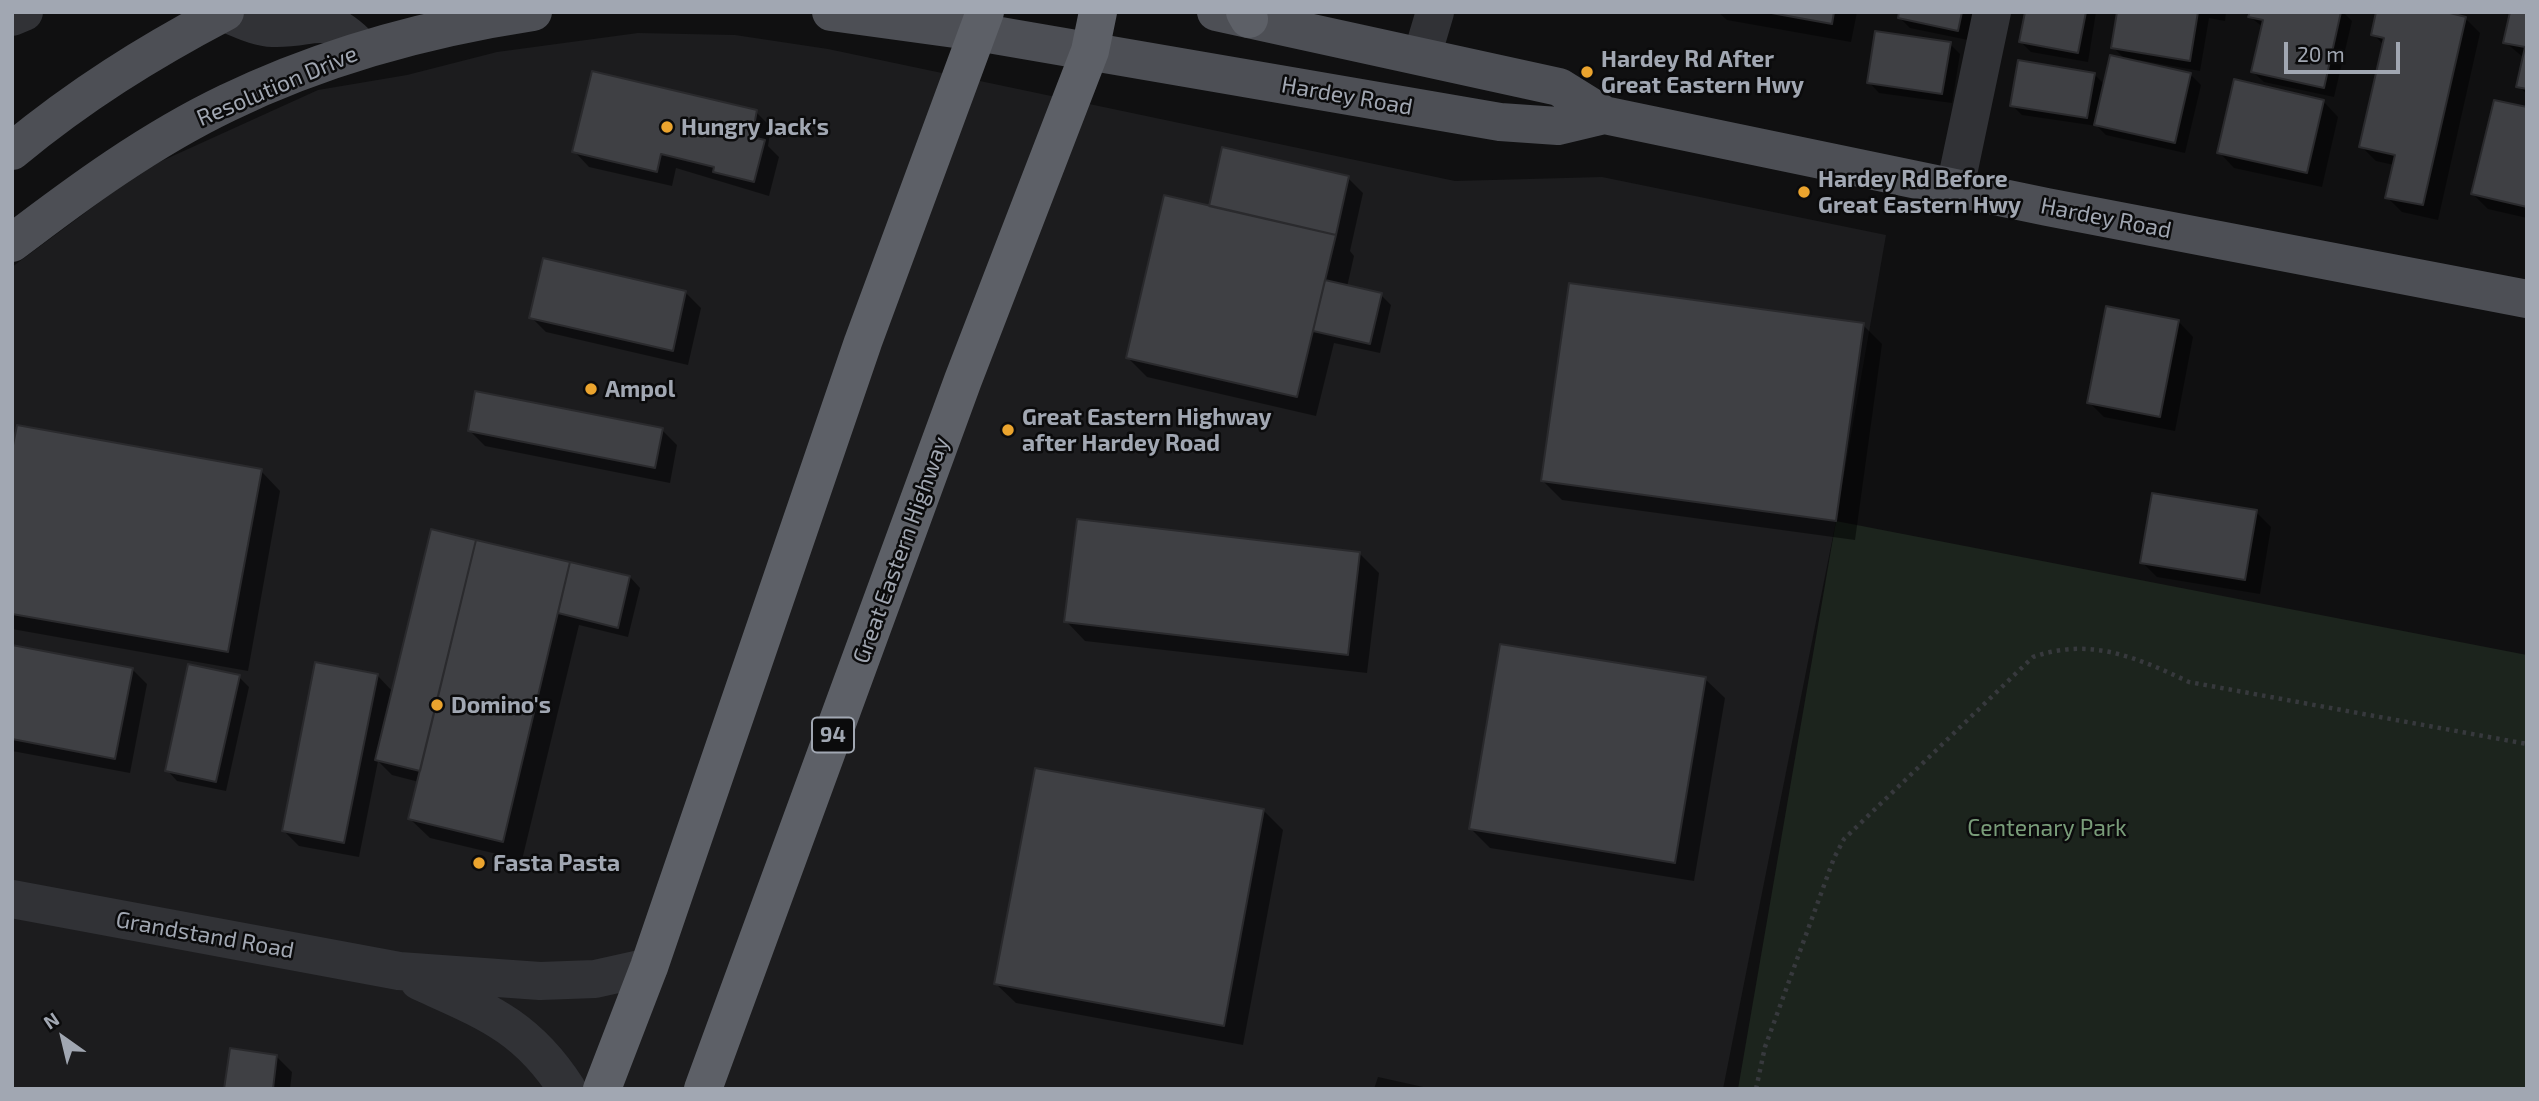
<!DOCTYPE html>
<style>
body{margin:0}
#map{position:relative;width:2539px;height:1101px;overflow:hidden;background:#101011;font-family:"Exo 2",sans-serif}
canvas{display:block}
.frame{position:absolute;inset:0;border:14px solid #a1a7b2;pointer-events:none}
.north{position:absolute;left:28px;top:1003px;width:70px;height:70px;-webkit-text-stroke:5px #0b0b0c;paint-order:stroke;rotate:326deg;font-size:19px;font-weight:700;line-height:28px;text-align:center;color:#a1a7b2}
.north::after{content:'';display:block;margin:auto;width:24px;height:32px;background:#a1a7b2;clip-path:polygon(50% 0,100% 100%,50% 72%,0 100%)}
.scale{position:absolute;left:2284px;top:42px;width:116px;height:32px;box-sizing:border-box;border:4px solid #a1a7b2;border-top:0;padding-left:9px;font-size:21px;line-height:24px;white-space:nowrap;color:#a1a7b2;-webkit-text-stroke:5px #0b0b0c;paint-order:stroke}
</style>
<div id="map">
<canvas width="2539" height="1101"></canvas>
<div class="frame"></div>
<div class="north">N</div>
<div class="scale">20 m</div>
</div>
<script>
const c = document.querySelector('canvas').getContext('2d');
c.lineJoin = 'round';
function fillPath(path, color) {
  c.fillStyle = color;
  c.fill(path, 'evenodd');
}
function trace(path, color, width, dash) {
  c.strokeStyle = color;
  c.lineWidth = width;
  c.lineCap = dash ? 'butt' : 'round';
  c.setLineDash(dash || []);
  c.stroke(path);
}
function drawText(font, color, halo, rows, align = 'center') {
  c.font = font + ' "Exo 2",sans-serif';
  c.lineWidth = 5;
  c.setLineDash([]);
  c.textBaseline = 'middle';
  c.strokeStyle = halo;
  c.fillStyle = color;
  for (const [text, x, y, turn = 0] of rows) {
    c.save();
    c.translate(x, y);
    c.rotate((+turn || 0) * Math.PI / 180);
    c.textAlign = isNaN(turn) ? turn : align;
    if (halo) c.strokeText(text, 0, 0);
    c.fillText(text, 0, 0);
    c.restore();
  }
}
fillPath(new Path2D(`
 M 638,33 L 735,35 L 828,49 L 1455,181 L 1602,177 L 1886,235 L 1836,521 L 1723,1089 L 1432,1089 L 1378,1077 L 1374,1089 L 12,1089 L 12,267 L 144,169 L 318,90 L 407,75 L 497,52 Z`), '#1c1c1e');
fillPath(new Path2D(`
 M 1836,521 L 2527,655 L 2527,1089 L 1738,1089 Z`), '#1c241d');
fillPath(new Path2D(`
 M 1718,12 L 1857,12 L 1851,42 L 1727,20 Z
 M 1901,12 L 1975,12 L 1968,40 L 1910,28 L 1900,18 Z
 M 2026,12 L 2096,12 L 2088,62 L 2031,52 L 2021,42 Z
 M 2119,12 L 2226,12 L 2225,21 L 2209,18 L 2200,71 L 2139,60 L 2138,63 L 2190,74 L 2201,85 L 2185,153 L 2106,135 L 2097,126 L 2022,115 L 2012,105 L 2094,74 L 2105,85 L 2126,60 L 2113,47 Z
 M 2251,12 L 2343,12 L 2352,21 L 2334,97 L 2264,82 L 2253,72 L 2263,27 L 2250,17 Z
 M 2527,12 L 2527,94 L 2518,86 L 2524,58 L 2505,42 Z
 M 2465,18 L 2480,33 L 2438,220 L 2402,212 L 2387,197 L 2394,165 L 2376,161 L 2361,146 L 2384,45 L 2373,34 Z
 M 1950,44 L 1960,54 L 1952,103 L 1879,93 L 1869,82 Z
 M 2323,101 L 2338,117 L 2322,187 L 2234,168 L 2219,152 Z
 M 2527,109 L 2527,218 L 2488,209 L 2473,194 Z
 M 756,112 L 771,127 L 768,146 L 779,157 L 769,196 L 676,168 L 672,186 L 589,167 L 574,151 Z
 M 1348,178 L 1363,193 L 1350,251 L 1354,256 L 1347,287 L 1381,295 L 1391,305 L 1380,353 L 1334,343 L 1316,416 L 1147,377 L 1128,358 L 1210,207 Z
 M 686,293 L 701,308 L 688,365 L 546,332 L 531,317 Z
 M 2178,321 L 2193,337 L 2175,431 L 2104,417 L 2089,402 Z
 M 1863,325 L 1882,344 L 1855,540 L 1562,500 L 1543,481 Z
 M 469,430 L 662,430 L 677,445 L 670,483 L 485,446 Z
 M 12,460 L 261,471 L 280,491 L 248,671 L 12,629 Z
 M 2256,512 L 2271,527 L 2260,594 L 2157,577 L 2142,562 Z
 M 432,531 L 630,577 L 640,588 L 628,637 L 579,625 L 522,860 L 430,838 L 410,819 L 419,782 L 392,775 L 378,761 L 359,857 L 299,846 L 284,831 L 377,675 L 393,692 Z
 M 1360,554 L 1379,573 L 1367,673 L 1085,641 L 1066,621 Z
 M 12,646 L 132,669 L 147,684 L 130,773 L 12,751 Z
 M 239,677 L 249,687 L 226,791 L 177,781 L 167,770 Z
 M 1705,679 L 1725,698 L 1694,881 L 1490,848 L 1471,829 Z
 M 1264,811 L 1283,830 L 1243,1045 L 1016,1003 L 996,984 Z
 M 277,1057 L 292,1072 L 290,1089 L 226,1089 Z`), '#0007');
const building = new Path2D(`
 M 1766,12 L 1834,12 L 1832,24 Z
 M 1899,12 L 1962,12 L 1958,31 L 1898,18 Z
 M 2025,12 L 2086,12 L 2078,53 L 2019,42 Z
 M 2117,12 L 2198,12 L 2190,61 L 2111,48 Z
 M 2250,12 L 2341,12 L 2324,88 L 2251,72 L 2263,20 L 2248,17 Z
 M 2376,12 L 2446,12 L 2466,17 L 2423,205 L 2385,198 L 2395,155 L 2359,147 L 2384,38 L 2371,35 Z
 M 2510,12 L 2527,12 L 2527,89 L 2516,87 L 2525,47 L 2503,43 Z
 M 1875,31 L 1951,42 L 1942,94 L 1867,83 Z
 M 2110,55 L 2191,73 L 2175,143 L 2094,125 Z
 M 2018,60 L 2095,73 L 2087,118 L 2010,106 Z
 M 592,71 L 757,110 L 752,137 L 765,140 L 754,182 L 713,172 L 714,167 L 661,154 L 657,172 L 572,152 Z
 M 2234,79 L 2324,100 L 2307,173 L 2217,153 Z
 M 2494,100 L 2527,107 L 2527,207 L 2471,194 Z
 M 1222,147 L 1349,176 L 1336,235 L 1209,206 Z
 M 1164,195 L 1336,235 L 1297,397 L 1126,358 Z
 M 543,258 L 686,291 L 673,351 L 529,318 Z
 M 1325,280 L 1382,293 L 1370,344 L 1313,331 Z
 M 1569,283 L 1864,323 L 1836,521 L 1541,481 Z
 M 2106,306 L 2179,320 L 2160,417 L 2087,403 Z
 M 475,391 L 663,428 L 655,468 L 468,431 Z
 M 17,425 L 262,469 L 228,652 L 12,614 L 12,450 Z
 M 2152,493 L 2257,510 L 2245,580 L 2140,563 Z
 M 1077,519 L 1360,552 L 1348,655 L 1064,622 Z
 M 431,529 L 476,540 L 420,771 L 375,760 Z
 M 476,540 L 570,562 L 503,842 L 408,819 Z
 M 570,562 L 630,576 L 618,628 L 558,613 Z
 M 1500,644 L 1706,677 L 1675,863 L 1469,829 Z
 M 12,645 L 133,668 L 115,759 L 12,739 Z
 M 315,662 L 378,674 L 344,843 L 282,831 Z
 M 188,664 L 240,675 L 216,782 L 165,771 Z
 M 1035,768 L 1264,809 L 1224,1026 L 994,984 Z
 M 230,1048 L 277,1055 L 273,1089 L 224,1089 Z`);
fillPath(building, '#3f4044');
trace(building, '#2a2a2d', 2);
trace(new Path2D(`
 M 1756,1089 L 1765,1047 L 1834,858 L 1844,839 L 2033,657 C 2090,637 2136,657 2189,682 L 2527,744`), '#37393d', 4.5, [3.5, 5]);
trace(new Path2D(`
 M 225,13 C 239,18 257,28 272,28 C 317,30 323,8 362,49
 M 12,17 L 24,12
 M 1422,56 L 1435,12
 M 1955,188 L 1992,12
 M 12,899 L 399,971 L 540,981 L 595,979 L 649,967
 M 419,981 C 485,1011 526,1025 567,1089`), '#313236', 38);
trace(new Path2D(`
 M 831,12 L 977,32 L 1500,122 L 1558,126 L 1604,115
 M 1216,12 L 1559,87 L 1604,115 L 2047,207 L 2527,299
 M 12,151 C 80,95 147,53 225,12
 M 12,243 C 80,191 150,140 227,103 C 322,57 428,28 533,12`), '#4d4f55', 38);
trace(new Path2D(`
 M 1245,12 L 1249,19
 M 602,1089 L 649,967 L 863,342 L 985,12
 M 703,1089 L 963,380 L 1090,51 L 1098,12`), '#5d6067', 38);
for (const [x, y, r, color] of [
 [1587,72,7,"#eba42e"],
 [667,127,7,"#eba42e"],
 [1804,192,7,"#eba42e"],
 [591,389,7,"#eba42e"],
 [1008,430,7,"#eba42e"],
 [437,705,7,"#eba42e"],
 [479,863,7,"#eba42e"]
]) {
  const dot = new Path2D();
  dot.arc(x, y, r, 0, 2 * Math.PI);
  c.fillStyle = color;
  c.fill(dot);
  trace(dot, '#0b0b0c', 2.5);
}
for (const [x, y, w] of [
 [833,735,42]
]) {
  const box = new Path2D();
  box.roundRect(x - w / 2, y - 17.5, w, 35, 5);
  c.fillStyle = '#0b0b0c';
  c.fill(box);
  trace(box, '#a1a7b2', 2);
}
drawText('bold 21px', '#a1a7b2', null, [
 ["94",833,735]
]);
drawText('bold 23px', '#a1a7b2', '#0b0b0c', [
 ["Hardey Rd After",1601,59],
 ["Great Eastern Hwy",1601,85],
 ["Hungry Jack's",681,127],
 ["Hardey Rd Before",1818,179],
 ["Great Eastern Hwy",1818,205],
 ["Ampol",605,389],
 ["Great Eastern Highway",1022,417],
 ["after Hardey Road",1022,443],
 ["Domino's",451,705],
 ["Fasta Pasta",493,863]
], 'left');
drawText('23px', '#a1a7b2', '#0b0b0c', [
 ["Resolution Drive",277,86,-23],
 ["Hardey Road",1347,96,10],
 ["Hardey Road",2106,218,11],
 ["Great Eastern Highway",901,550,-70],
 ["Grandstand Road",205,935,10]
]);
drawText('23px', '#799c79', '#0b0b0c', [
 ["Centenary Park",2047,828]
]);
</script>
